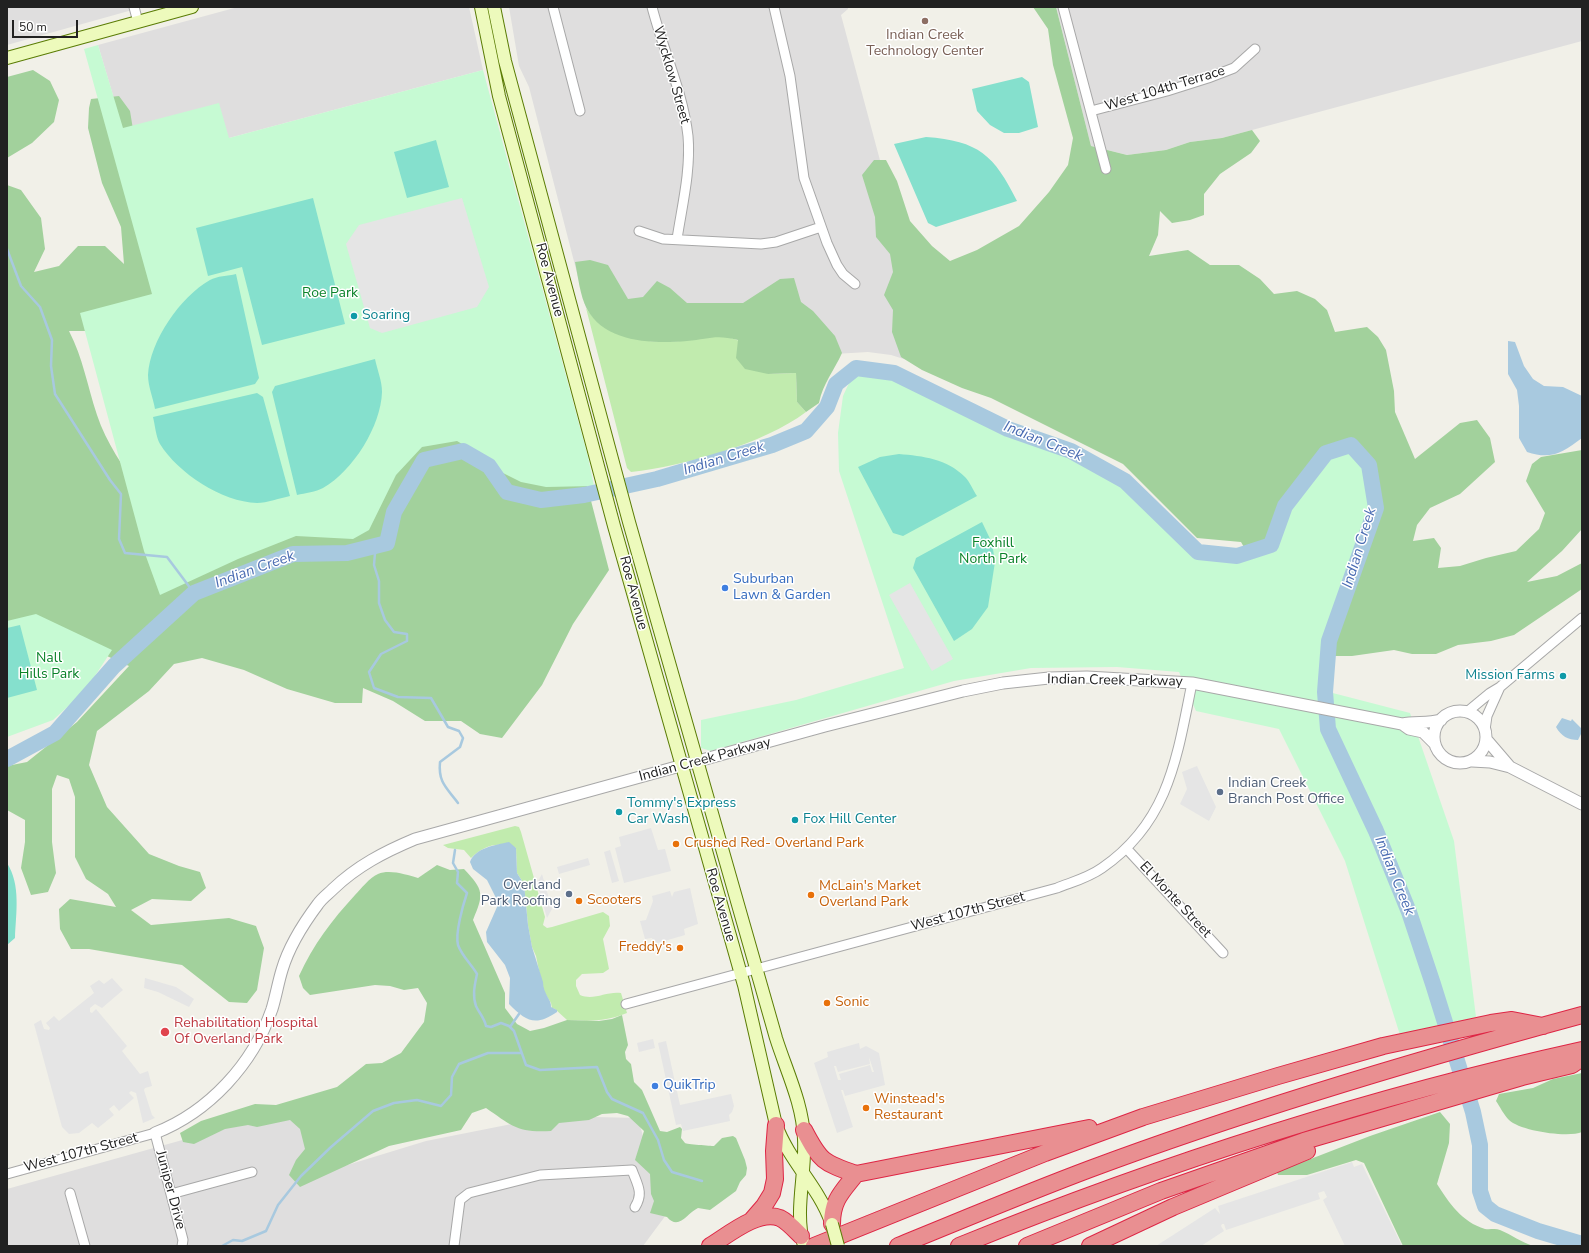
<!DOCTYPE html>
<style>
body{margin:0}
#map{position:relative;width:1589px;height:1253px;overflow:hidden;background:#f1f0e8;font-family:"Nunito Sans",sans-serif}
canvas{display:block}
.frame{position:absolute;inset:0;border:8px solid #212121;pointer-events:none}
.scale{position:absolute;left:12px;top:20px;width:66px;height:18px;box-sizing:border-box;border:2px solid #212121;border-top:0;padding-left:5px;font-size:12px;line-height:14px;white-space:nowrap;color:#212121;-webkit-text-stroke:3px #fff;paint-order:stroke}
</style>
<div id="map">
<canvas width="1589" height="1253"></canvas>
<div class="frame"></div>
<div class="scale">50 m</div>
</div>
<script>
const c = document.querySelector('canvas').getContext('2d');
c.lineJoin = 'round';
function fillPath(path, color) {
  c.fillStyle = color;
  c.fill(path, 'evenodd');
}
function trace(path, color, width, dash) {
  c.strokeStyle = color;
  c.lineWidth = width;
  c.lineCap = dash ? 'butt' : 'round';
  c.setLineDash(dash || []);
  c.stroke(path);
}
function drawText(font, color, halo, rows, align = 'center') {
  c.font = font + ' "Nunito Sans",sans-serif';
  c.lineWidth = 3;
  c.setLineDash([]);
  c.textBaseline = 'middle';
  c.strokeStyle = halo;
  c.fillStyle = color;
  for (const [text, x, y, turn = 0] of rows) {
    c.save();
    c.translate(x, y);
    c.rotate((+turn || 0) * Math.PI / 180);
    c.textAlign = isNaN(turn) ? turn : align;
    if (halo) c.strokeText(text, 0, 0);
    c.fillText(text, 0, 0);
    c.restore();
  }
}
fillPath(new Path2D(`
 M 7,7 L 143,7 L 7,45 Z
 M 238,7 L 469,7 L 483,70 L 229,138 L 123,129 L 98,45 Z
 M 509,7 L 848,7 L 848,9 L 841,15 L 936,369 L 891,355 L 868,352 L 834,354 L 798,311 L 586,308 L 529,87 L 519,66 Z
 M 1056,7 L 1582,7 L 1582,41 L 1252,130 L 1222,138 L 1190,142 L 1166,150 L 1127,155 L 1091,146 Z
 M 297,1108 L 318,1174 L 426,1141 L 552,1116 L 638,1118 L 649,1158 L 683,1192 L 643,1246 L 7,1246 L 7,1189 Z`), '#dfdede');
fillPath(new Path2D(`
 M 586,308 C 608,341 653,345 689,340 C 705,338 722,333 737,340 C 744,343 761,367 768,374 L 796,373 L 797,402 L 806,412 C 763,444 685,466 631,472 L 627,468 Z
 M 515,826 L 519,827 L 521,832 L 545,917 L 543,925 L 547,928 L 552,927 L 603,912 L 609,916 L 610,926 L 603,939 L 609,969 L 603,973 L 582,974 L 576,980 L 576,986 L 580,995 C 594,1001 606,991 621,993 L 627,1013 C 605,1022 590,1021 567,1020 L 555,1009 L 552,1008 L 551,1003 L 543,990 L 536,956 L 532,947 L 528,925 L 524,884 L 517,873 L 516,848 C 498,842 486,844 471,858 L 464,850 L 448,848 L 443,845 Z`), '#c1ebae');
fillPath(new Path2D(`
 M 1033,7 L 1056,7 L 1091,146 L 1127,155 L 1166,150 L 1190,142 L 1222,138 L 1252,130 L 1260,141 L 1251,153 L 1220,174 L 1204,194 L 1204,215 L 1190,220 L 1172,223 L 1160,211 L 1158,235 L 1149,256 L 1188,250 L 1210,265 L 1239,265 L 1260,279 L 1274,294 L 1297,291 L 1315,299 L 1327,310 L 1335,332 L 1367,327 L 1378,337 L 1386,350 L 1394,391 L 1395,412 L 1415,459 L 1460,423 L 1477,420 L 1490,438 L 1495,462 L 1460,494 L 1430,508 L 1417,525 L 1413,541 L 1434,538 L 1441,548 L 1438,568 L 1460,566 L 1486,558 L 1516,551 L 1539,529 L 1545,513 L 1526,481 L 1532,464 L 1541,457 L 1582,450 L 1582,529 L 1562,551 L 1527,582 L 1557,576 L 1582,563 L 1582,589 L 1514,635 L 1491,641 L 1458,645 L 1436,654 L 1412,654 L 1394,650 L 1352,656 L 1307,656 L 1241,542 L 1197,538 L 1123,464 L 991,398 L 962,388 L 922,370 L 901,357 L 892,332 L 893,310 L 884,295 L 893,272 L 890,254 L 876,237 L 875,217 L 862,175 L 874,160 L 886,160 L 897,181 L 910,221 L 932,246 L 950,261 L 977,250 L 1019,226 L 1049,192 L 1068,165 L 1073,138 L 1053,65 L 1048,29 Z
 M 33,70 L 50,81 L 59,100 L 54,122 L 32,143 L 7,158 L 7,77 Z
 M 119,96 L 130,111 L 159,288 L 139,313 L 104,331 L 69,331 C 83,358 87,385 97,415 C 106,443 124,467 140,492 L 429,433 L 576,443 L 609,570 L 573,624 L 542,685 L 502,738 L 480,734 L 461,721 L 425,721 L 393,701 L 363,688 L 362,703 L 335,703 L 287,689 L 244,670 L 202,658 L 174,664 L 149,691 L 97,731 L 89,765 L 107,807 L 149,854 L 179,866 L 200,872 L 206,888 L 191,901 L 152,899 L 131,910 L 151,925 L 229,918 L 256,926 L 264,948 L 257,990 L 247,1003 L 229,1002 L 182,965 L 89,949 L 71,949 L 60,929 L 59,909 L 70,899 L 116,907 L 108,894 L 86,879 L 75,857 L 75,797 L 69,779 L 57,775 L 52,789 L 52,842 L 56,873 L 48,892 L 31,895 L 21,868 L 25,842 L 25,820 L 7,810 L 7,766 L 27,762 L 77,722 L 129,666 L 67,638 L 7,627 L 7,185 L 21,190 L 41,218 L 45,249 L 34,272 L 59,266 L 78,246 L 105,246 L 124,264 L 121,227 L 102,183 L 88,128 L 89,108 L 91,99 Z
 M 590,260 L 608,265 L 628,299 L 643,297 L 657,281 L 670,288 L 687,303 L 743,303 L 780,279 L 794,278 L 801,302 L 813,311 L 835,336 L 842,353 C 834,371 823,383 819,403 L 806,412 L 797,402 L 796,373 L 768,374 L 745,369 L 736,358 L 738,340 C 716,334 708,339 687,341 C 654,344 605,343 587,309 C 580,296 578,276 575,262 Z
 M 437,865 L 450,870 L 464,869 C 484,890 484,894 473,920 L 505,993 L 505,1008 L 517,1024 L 530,1031 L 544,1028 L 567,1020 L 599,1021 L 612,1019 L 622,1015 L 628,1045 L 625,1052 L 626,1059 L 631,1064 L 634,1082 L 642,1090 L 660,1131 L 667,1132 L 680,1127 L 682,1129 L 681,1138 L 685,1143 C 686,1144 711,1146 714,1146 L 722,1138 L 733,1136 L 736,1138 L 745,1160 L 747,1168 L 746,1175 L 740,1182 L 736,1191 L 710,1210 L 698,1208 C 687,1213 679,1231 667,1217 L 650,1213 L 654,1201 L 651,1194 L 650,1174 L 635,1160 L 644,1131 L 628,1116 L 617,1113 L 602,1114 L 589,1120 L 559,1123 L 551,1131 C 518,1133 512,1126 486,1108 L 472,1113 L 461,1130 L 389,1146 L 300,1187 L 289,1175 L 296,1160 L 305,1149 L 300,1129 L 290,1120 L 257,1127 L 248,1125 L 225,1129 L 194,1144 L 183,1142 L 180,1133 L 201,1121 L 255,1104 L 276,1105 L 337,1087 L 366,1064 L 382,1063 L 401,1053 L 424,1022 L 427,1003 L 418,988 L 404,990 L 390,986 L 375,985 L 310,995 L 303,988 L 299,976 C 313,945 332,920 355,895 C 362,888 369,878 378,874 C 390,869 407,875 418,878 Z
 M 1582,1073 L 1582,1132 C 1568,1138 1520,1131 1509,1120 C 1504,1115 1500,1107 1496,1101 L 1499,1094 L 1533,1088 L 1553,1079 Z
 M 1440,1112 L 1450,1124 L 1449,1143 L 1437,1184 C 1449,1203 1462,1222 1485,1229 C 1490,1230 1495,1228 1500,1230 C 1512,1235 1521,1242 1533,1246 L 1403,1246 L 1364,1163 L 1356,1160 L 1307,1175 L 1278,1175 L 1277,1172 L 1370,1136 Z`), '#a2d19c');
fillPath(new Path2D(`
 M 98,45 L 123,128 L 219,103 L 229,138 L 483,70 L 588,457 L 594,486 L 546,487 L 521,482 L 501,472 L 479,454 L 457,441 L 422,447 L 396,475 L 369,530 L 353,539 L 296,536 L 238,559 L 160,595 L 144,551 L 80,313 L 152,294 L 84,49 Z
 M 856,368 L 894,373 L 1008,429 L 1071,451 L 1125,481 L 1198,552 L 1237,556 L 1271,545 L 1285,506 L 1326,453 L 1351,445 L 1369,465 L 1376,508 L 1329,641 L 1325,691 L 1410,713 L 1454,841 L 1476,1017 L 1400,1035 L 1345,861 L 1279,729 L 1196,711 L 1179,672 L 1117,667 L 1031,668 L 954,681 L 711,751 L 701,748 L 701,720 L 796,700 L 904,668 L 839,471 L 838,433 L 843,396 Z
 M 36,614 L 112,650 L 85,691 L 53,720 L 7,737 L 7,621 Z`), '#c6fad3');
fillPath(new Path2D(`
 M 1022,77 L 1029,82 L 1038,127 L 1019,133 L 1004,133 L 990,125 L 977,111 L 972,89 Z
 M 926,137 C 979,141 994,155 1017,201 L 936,227 L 928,223 L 894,144 Z
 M 436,140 L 449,187 L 407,198 L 394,152 Z
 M 313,198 L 345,324 L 262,345 L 242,267 L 208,276 L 196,228 Z
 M 236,274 L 259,378 L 255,384 L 155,409 C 153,398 148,386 148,375 C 150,341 180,297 210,280 C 217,276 228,276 236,274 Z
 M 375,359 C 377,369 382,381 382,392 C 381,426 353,471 323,488 C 316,492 305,493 297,495 L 272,392 L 275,386 Z
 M 257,393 L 263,397 L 290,496 C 280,498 267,503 257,503 C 222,502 178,473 160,444 C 156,437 155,425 153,417 Z
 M 899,454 C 923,456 947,459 965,477 C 970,482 973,490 977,496 L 903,536 L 893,533 L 858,467 L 880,457 Z
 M 982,522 L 992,543 L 995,562 L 988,607 L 972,629 L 954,641 L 913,568 L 916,558 Z
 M 20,625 L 37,690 L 7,698 L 7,628 Z
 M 7,863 C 21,885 16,913 15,938 L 7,945 Z`), '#85e0cd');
fillPath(new Path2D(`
 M 462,198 L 489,287 L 477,307 L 382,333 L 370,328 L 346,244 L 359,225 Z
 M 910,583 L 953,659 L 932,671 L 889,595 Z
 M 1197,766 L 1216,807 L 1209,821 L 1180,804 L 1187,789 L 1182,772 Z
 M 651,828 L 658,850 L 665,849 L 671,871 L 624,883 L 615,848 L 621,846 L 619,837 Z
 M 610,850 L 619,881 L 612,883 L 604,852 Z
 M 588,858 L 590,865 L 559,874 L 557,867 Z
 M 542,874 L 552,909 L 547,918 L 537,883 Z
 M 690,888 L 698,924 L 684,929 L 685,935 L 654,944 L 652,938 L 645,939 L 640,921 L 646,920 L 653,901 L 652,896 L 670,891 L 672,897 L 674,892 Z
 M 112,978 L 123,990 L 102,1008 L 95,1004 L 90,1008 L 90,1012 L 92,1013 L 96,1009 L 127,1046 L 122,1051 L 140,1074 L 148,1071 L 152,1086 L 145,1088 L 144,1090 L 152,1115 L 155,1118 L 143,1123 L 136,1093 L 131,1091 L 129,1093 L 134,1098 L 119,1111 L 114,1105 L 109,1109 L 114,1115 L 98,1128 L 92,1123 L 79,1133 L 69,1134 L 62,1127 L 34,1024 L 41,1020 L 44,1029 L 49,1030 L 50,1028 L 46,1023 L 54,1016 L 59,1021 L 94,993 L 90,986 L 99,980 L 104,984 Z
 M 145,978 L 176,987 L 194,999 L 189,1007 L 158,992 L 144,988 Z
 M 653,1039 L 655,1048 L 639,1052 L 637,1043 Z
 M 666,1041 L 680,1105 L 731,1094 L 734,1106 L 732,1112 L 729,1115 L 730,1121 L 683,1131 L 681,1124 L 676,1125 L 658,1043 Z
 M 859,1043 L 860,1049 L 866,1046 L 879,1053 L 885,1085 L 845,1096 L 843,1090 L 841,1090 L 853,1127 L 837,1133 L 814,1063 L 828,1057 L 827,1052 ZM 869,1057 L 874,1072 L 872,1072 L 870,1065 L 839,1074 L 841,1080 L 838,1080 L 834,1066 L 836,1066 L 838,1072 L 870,1064 Z
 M 1352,1162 L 1354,1167 L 1362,1164 L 1402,1246 L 1345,1246 L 1323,1200 L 1327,1197 L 1324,1191 L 1318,1193 L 1320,1199 L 1226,1230 L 1224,1224 L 1222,1224 L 1221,1226 L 1224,1231 L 1201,1246 L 1156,1246 L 1215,1208 L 1220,1214 L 1218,1206 Z`), '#e5e5e5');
fillPath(new Path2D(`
 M 1508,341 L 1515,342 L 1524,366 L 1533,379 L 1544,386 L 1563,387 L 1582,396 L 1582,438 C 1562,453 1551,460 1527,452 L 1519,438 L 1519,406 L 1517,390 L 1508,374 Z
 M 1562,718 L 1571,721 L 1572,719 L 1581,728 L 1582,732 L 1578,740 C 1568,740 1561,736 1556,727 Z
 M 509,842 L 516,848 L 517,873 L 524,884 L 528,925 L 532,947 L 543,982 C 543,994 552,1000 551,1007 L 557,1010 L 557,1012 C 535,1027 526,1021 509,1004 L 510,978 L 505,965 L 487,942 L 486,932 L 497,907 L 497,900 L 487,880 L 473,869 L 470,862 C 475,848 495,845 509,842 Z`), '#a8c9df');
trace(new Path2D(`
 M 7,249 L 21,286 L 40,307 L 52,340 L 51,366 L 55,394 L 110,480 L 121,494 L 119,539 L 125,553 L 167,557 L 194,593
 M 384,544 L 375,553 L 374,565 L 379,581 L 379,603 L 385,620 L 394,632 L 407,634 L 407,641 L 381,654 L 369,672 L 374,688 L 398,697 L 431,698 L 448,727 L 459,731 L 463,738 L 460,747 L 440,762 C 438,783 447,788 458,803
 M 455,850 L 453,863 L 458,872 L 457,883 L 467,893 C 463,905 455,933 458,945 C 462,956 471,964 477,974 C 475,984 472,995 476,1006 C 479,1013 484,1017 486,1026 L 491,1027 L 501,1023 L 509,1026 L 514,1031 L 526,1065 L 540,1070 L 597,1067 L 607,1092 L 612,1099 L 643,1113 L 658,1140 L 664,1160 L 672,1172 L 702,1181
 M 510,1027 L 519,1014
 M 222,1246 L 233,1240 L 242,1241 L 266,1231 L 278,1205 L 301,1176 L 331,1147 L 373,1111 L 394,1103 L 417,1100 L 441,1106 L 451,1095 L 452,1077 L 459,1064 L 488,1053 L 521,1053`), '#a8c9df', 2.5);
trace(new Path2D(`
 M 7,759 L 55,733 L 114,666 L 194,593 L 293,554 L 347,553 L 387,543 L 394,512 L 424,460 L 463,451 L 489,466 L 507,492 L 541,500 L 584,495 L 657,479 L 772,445 L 806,431 L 827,407 L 836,384 L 856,368 L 894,373 L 1008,429 L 1071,451 L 1125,481 L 1198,552 L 1237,556 L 1271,545 L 1285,506 L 1326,453 L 1351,445 L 1369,465 L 1376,508 L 1329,641 L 1325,692 L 1328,729 L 1376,831 L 1409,912 L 1433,984 L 1473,1112 L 1480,1145 L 1480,1191 L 1485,1206 L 1495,1214 L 1538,1231 L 1582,1244`), '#a8c9df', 16);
const minor = new Path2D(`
 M 134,7 L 138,22
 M 553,7 L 580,111
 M 652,7 C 663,50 683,92 688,136 C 691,170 682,206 677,239
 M 774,7 L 790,76 L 804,178 L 827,243 L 837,265 L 843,274 L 855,284
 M 1063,7 L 1106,169
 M 1091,111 L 1167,91 L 1208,78 L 1234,68 L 1255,49
 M 639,231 L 663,239 L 761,244 L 776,242 L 821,227
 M 1467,712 L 1490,693 L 1500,687 L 1582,618
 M 1485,730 L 1487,716 L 1500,687
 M 1126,848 L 1223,953
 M 626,1004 L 1057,888 C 1072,882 1088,878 1102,868 C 1169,822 1177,757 1192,683
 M 7,1174 L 155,1133 L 183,1240 L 182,1246
 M 70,1193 L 85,1246
 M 171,1194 L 252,1172
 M 454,1246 L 460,1200 L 469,1193 L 540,1175 L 632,1170 C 637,1184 644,1193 635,1207`);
const tertiary = new Path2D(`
 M1434 737a26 26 0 1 1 52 0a26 26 0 1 1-52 0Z
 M 1402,724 C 1415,721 1427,724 1441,720
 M 1486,739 L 1510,767 L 1582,804
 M 1472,761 L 1490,762 L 1510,767
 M 155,1133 C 209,1112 253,1064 272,1009 C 276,996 278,983 282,970 C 289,946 303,924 318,904 C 322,898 328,894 333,889 C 357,866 384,852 415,839 L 825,726 L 963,691 L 1003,683 L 1049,678 L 1087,677 L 1192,683 L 1402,724 L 1409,729 L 1423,732 L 1435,744`);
const secondary = new Path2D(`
 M 481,7 L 499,96 L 614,526 L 744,985 L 776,1125 C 789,1161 818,1186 831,1222
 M 494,7 L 505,61 L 629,522 L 776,1038 C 786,1070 803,1104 804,1139 C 806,1175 794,1210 804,1246
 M 7,58 L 192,7`);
const motorway = new Path2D(`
 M 804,1130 C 820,1161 823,1163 856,1174 L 1089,1128
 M 751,1221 L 764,1206 L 772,1193 L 775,1179 L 774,1151 L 776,1125
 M 832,1224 C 832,1200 842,1192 856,1174
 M 710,1246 C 728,1235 759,1209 780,1218 C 788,1222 795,1230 801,1236
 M 814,1246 L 1045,1153 L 1143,1117 L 1278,1076 L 1383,1046 L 1491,1023 L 1512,1020 L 1543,1026
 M 898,1246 C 962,1220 1026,1193 1090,1169 C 1251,1109 1416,1060 1582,1015
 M 959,1246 C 1161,1164 1369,1097 1582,1050
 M 1027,1246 L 1161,1191 L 1304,1141 L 1522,1077 L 1572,1065 L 1582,1058
 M 1090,1246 L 1173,1207 L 1307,1151`);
trace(minor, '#a8a8a8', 11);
trace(tertiary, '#a8a8a8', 13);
trace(secondary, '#5a7c04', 14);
trace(motorway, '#de2645', 18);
trace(minor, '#fff', 9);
trace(tertiary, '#fff', 11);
trace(secondary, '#edfabc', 12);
trace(motorway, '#e98f91', 16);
const secondaryBridge = new Path2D(`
 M 832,1224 L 838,1246`);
trace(secondaryBridge, '#5a7c04', 14, []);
trace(secondaryBridge, '#edfabc', 12);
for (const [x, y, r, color] of [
 [925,21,4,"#8d6e63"],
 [354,316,4,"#0f9aa8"],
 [725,588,4,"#3f7fe0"],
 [1563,676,4,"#0f9aa8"],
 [1220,792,4,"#5c6f8a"],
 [619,812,4,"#0f9aa8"],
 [795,820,4,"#0f9aa8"],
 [676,844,4,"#e8710a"],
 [569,894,4,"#5c6f8a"],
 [811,895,4,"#e8710a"],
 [579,901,4,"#e8710a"],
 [680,948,4,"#e8710a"],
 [827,1003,4,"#e8710a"],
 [165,1032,5,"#e0444e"],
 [655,1086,4,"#3f7fe0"],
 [866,1108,4,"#e8710a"]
]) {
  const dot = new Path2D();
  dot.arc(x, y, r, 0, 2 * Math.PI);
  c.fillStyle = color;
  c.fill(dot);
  trace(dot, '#fff', 1.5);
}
drawText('14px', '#785e54', '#fff', [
 ["Indian Creek",925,36],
 ["Technology Center",925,52]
]);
drawText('14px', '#212121', '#fff', [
 ["Wycklow Street",671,75,74],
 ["West 104th Terrace",1165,89,-17],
 ["Roe Avenue",549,280,75],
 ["Roe Avenue",633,593,75],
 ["Indian Creek Parkway",1115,681,1],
 ["Indian Creek Parkway",705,760,-15],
 ["El Monte Street",1175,900,47],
 ["Roe Avenue",720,905,74],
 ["West 107th Street",968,912,-15],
 ["West 107th Street",81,1153,-15],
 ["Juniper Drive",170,1190,75]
]);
drawText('14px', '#0b832a', '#fff', [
 ["Roe Park",330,294],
 ["Foxhill",993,544],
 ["North Park",993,560],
 ["Nall",49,659],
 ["Hills Park",49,675]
]);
drawText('14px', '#0d838f', '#fff', [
 ["Soaring",362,316],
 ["Mission Farms",1555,676,"right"],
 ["Tommy's Express",627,804],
 ["Car Wash",627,820],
 ["Fox Hill Center",803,820]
], 'left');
drawText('14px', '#366cbe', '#fff', [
 ["Suburban",733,580],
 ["Lawn & Garden",733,596],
 ["QuikTrip",663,1086]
], 'left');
drawText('14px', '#4e5e75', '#fff', [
 ["Indian Creek",1228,784],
 ["Branch Post Office",1228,800],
 ["Overland",561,886,"right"],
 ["Park Roofing",561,902,"right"]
], 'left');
drawText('14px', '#c56008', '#fff', [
 ["Crushed Red- Overland Park",684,844],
 ["McLain's Market",819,887],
 ["Overland Park",819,903],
 ["Scooters",587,901],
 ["Freddy's",672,948,"right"],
 ["Sonic",835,1003],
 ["Winstead's",874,1100],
 ["Restaurant",874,1116]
], 'left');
drawText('14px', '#be3a42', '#fff', [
 ["Rehabilitation Hospital",174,1024],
 ["Of Overland Park",174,1040]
], 'left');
drawText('italic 15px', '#4b6db3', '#fff', [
 ["Indian Creek",1043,442,22],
 ["Indian Creek",724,459,-17],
 ["Indian Creek",1360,548,-73],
 ["Indian Creek",255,570,-20],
 ["Indian Creek",1394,876,68]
]);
</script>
